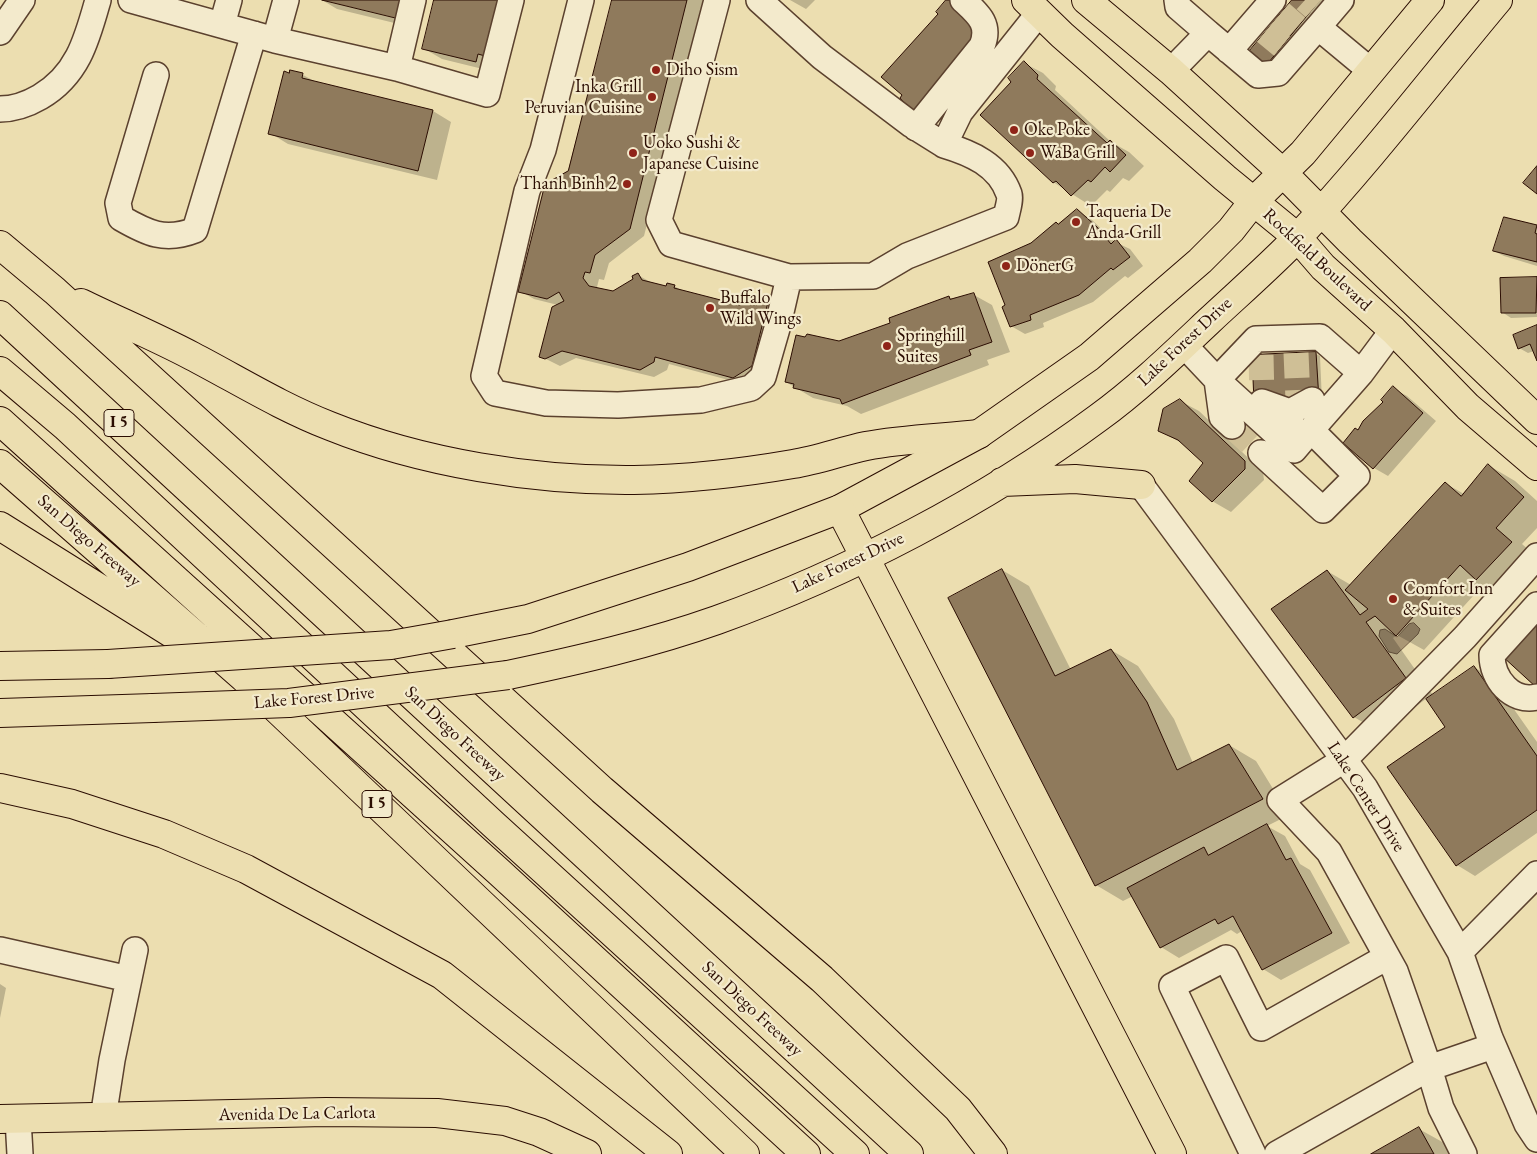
<!DOCTYPE html>
<meta charset="utf-8">
<style>
body{margin:0}
canvas{display:block;background:#ecdeb0}
</style>
<canvas width="1537" height="1154"></canvas>
<script>
const c = document.querySelector('canvas').getContext('2d');
c.lineJoin = 'round';
function fillPath(path, color) {
  c.fillStyle = color;
  c.fill(path, 'evenodd');
}
function trace(path, color, width, dash) {
  c.strokeStyle = color;
  c.lineWidth = width;
  c.lineCap = dash ? 'butt' : 'round';
  c.setLineDash(dash || []);
  c.stroke(path);
}
function drawText(font, color, halo, rows, align = 'center') {
  c.font = font + ' "EB Garamond",serif';
  c.lineWidth = 4.5;
  c.setLineDash([]);
  c.textBaseline = 'middle';
  c.strokeStyle = halo;
  c.fillStyle = color;
  for (const [text, x, y, turn = 0] of rows) {
    c.save();
    c.translate(x, y);
    c.rotate((+turn || 0) * Math.PI / 180);
    c.textAlign = isNaN(turn) ? turn : align;
    if (halo) c.strokeText(text, 0, 0);
    c.fillText(text, 0, 0);
    c.restore();
  }
}
const water = new Path2D(`
 M 1414,623 L 1420,629 L 1418,634 L 1397,654 L 1389,652 L 1379,636 L 1380,630 L 1385,629 L 1397,637 L 1409,624 Z`);
fillPath(water, '#aa9775');
trace(water, '#776047', 1);
fillPath(new Path2D(`
 M 322,0 L 423,0 L 415,28 L 337,9 Z
 M 435,0 L 521,0 L 495,72 L 442,59 L 423,48 Z
 M 613,0 L 703,0 L 644,236 L 609,263 L 604,280 L 599,279 L 597,287 L 599,290 L 613,293 L 635,280 L 638,275 L 652,283 L 667,287 L 674,286 L 685,292 L 740,306 L 768,299 L 782,307 L 747,385 L 669,364 L 667,370 L 654,377 L 576,358 L 560,366 L 540,356 L 558,305 L 534,299 L 520,291 L 569,172 Z
 M 790,0 L 815,0 L 806,9 Z
 M 948,0 L 985,27 L 997,41 L 998,45 L 946,103 L 915,112 L 939,14 Z
 M 1294,0 L 1326,0 L 1269,69 L 1265,67 Z
 M 1024,63 L 1043,73 L 1056,86 L 1055,90 L 1111,142 L 1129,152 L 1144,166 L 1129,181 L 1123,178 L 1110,192 L 1107,190 L 1091,206 L 1053,182 L 1013,82 Z
 M 285,73 L 303,75 L 318,83 L 433,111 L 451,122 L 437,180 L 288,144 L 270,133 Z
 M 1077,211 L 1091,219 L 1115,242 L 1130,249 L 1143,266 L 1128,278 L 1125,276 L 1093,302 L 1043,323 L 1044,327 L 1025,334 L 1011,326 L 1007,305 L 1032,244 Z
 M 1504,219 L 1537,227 L 1537,266 L 1504,256 L 1494,251 Z
 M 1537,278 L 1537,317 L 1511,318 L 1502,312 L 1501,280 Z
 M 974,295 L 992,305 L 1010,352 L 987,360 L 989,365 L 861,414 L 847,406 L 813,398 L 786,382 L 839,343 L 892,324 L 949,297 L 954,300 Z
 M 1537,326 L 1537,357 L 1534,351 L 1528,353 L 1519,348 Z
 M 1316,354 L 1320,356 L 1322,401 L 1253,357 Z
 M 1393,388 L 1407,396 L 1436,421 L 1388,476 L 1374,468 L 1358,432 L 1385,402 Z
 M 1180,401 L 1199,411 L 1263,472 L 1264,480 L 1231,512 L 1212,501 L 1205,463 L 1183,444 L 1159,430 Z
 M 1488,465 L 1515,481 L 1537,501 L 1537,528 L 1522,544 L 1537,557 L 1504,595 L 1484,584 L 1424,650 L 1397,635 L 1393,638 L 1433,695 L 1474,667 L 1492,678 L 1537,742 L 1537,833 L 1475,876 L 1457,865 L 1447,727 L 1427,698 L 1381,733 L 1354,717 L 1273,609 L 1327,571 L 1351,585 L 1445,483 L 1464,494 Z
 M 1002,570 L 1029,586 L 1071,670 L 1111,650 L 1138,666 L 1174,719 L 1193,763 L 1229,745 L 1256,761 L 1289,815 L 1267,826 L 1285,836 L 1300,864 L 1310,870 L 1350,943 L 1281,980 L 1263,969 L 1242,931 L 1237,934 L 1231,930 L 1179,958 L 1161,947 L 1133,896 L 1123,901 L 1096,885 Z
 M 0,984 L 6,988 L 0,1018 Z
 M 1419,1129 L 1446,1144 L 1451,1154 L 1373,1154 Z`), '#0003');
const building = new Path2D(`
 M 322,0 L 402,0 L 397,18 Z
 M 434,0 L 500,0 L 485,56 L 478,54 L 476,62 L 422,49 Z
 M 612,0 L 687,0 L 630,229 L 595,255 L 590,273 L 585,272 L 583,278 L 589,286 L 613,291 L 633,279 L 632,276 L 638,273 L 642,280 L 666,286 L 667,283 L 675,285 L 674,288 L 740,305 L 760,294 L 769,298 L 752,366 L 733,378 L 655,357 L 654,362 L 640,370 L 562,351 L 545,359 L 539,357 L 552,307 L 564,301 L 559,292 L 547,299 L 518,292 L 545,184 L 568,171 Z
 M 946,0 L 956,0 L 980,35 L 928,92 L 931,96 L 914,113 L 900,98 L 902,95 L 881,77 L 938,14 L 936,12 Z
 M 1292,0 L 1320,0 L 1264,68 L 1247,54 Z
 M 1024,61 L 1038,75 L 1037,79 L 1107,143 L 1110,140 L 1126,155 L 1110,172 L 1105,167 L 1091,182 L 1088,180 L 1071,196 L 1056,181 L 1053,183 L 980,115 L 1011,82 L 1008,78 Z
 M 290,70 L 303,73 L 302,78 L 433,110 L 418,171 L 268,134 L 284,71 L 289,73 Z
 M 1537,166 L 1537,194 L 1523,183 Z
 M 1077,209 L 1097,227 L 1111,244 L 1116,239 L 1130,257 L 1113,270 L 1111,268 L 1079,295 L 1030,315 L 1031,320 L 1010,327 L 1002,307 L 1005,305 L 988,262 L 1031,243 L 1056,222 L 1058,224 Z
 M 1504,217 L 1537,225 L 1535,233 L 1537,234 L 1537,262 L 1493,251 Z
 M 1537,277 L 1536,313 L 1501,313 L 1500,278 Z
 M 974,293 L 992,342 L 969,350 L 971,355 L 842,404 L 840,399 L 793,388 L 794,384 L 785,382 L 796,335 L 805,337 L 807,334 L 839,341 L 890,323 L 889,318 L 949,296 L 950,299 Z
 M 1537,325 L 1537,361 L 1530,344 L 1518,349 L 1513,335 Z
 M 1316,352 L 1319,400 L 1254,402 L 1252,355 Z
 M 1393,386 L 1423,413 L 1373,469 L 1343,443 L 1355,428 L 1358,430 L 1363,421 L 1383,402 L 1381,400 Z
 M 1180,399 L 1245,461 L 1245,469 L 1212,502 L 1189,481 L 1203,463 L 1178,440 L 1158,431 L 1163,409 Z
 M 1488,464 L 1524,497 L 1496,528 L 1512,542 L 1476,580 L 1460,565 L 1396,636 L 1375,616 L 1366,622 L 1406,678 L 1353,718 L 1271,609 L 1327,570 L 1360,615 L 1368,609 L 1345,590 L 1445,482 L 1461,496 Z
 M 1002,569 L 1055,676 L 1111,649 L 1147,702 L 1177,770 L 1229,744 L 1263,799 L 1095,886 L 948,598 Z
 M 1537,617 L 1537,688 L 1501,655 Z
 M 1474,666 L 1537,756 L 1537,810 L 1456,866 L 1387,767 L 1445,727 L 1426,699 Z
 M 1267,824 L 1286,860 L 1291,858 L 1332,933 L 1262,970 L 1233,916 L 1218,924 L 1215,919 L 1160,948 L 1127,888 L 1204,847 L 1208,855 Z
 M 1419,1127 L 1434,1154 L 1371,1154 Z`);
fillPath(building, '#8f7a5c');
trace(building, '#2b0d02', 1);
trace(new Path2D(`
 M 1305,0 L 1314,8
 M 1281,13 L 1297,27
 M 1265,32 L 1282,46
 M 1296,353 L 1298,400
 M 1261,355 L 1262,402
 M 1232,426 L 1261,453`), '#cfbf96', 25, [25, 12]);
const minor = new Path2D(`
 M 131,0 L 275,40 L 397,68 L 487,94 L 511,0
 M 581,0 L 543,150 L 527,191 L 484,376 L 495,393 L 546,403 L 618,405 L 701,400 L 751,388 L 763,377 L 778,325 L 789,277 L 671,244 L 659,220 L 717,0
 M 759,0 L 822,57 L 912,125 L 944,145 L 960,112 L 1039,13
 M 1177,0 L 1178,7 L 1208,33
 M 222,25 L 229,0
 M 1318,27 L 1341,0
 M 0,32 L 22,0
 M 275,40 L 286,0
 M 1229,51 L 1273,0
 M 397,68 L 413,0
 M 1171,71 L 1208,33 L 1258,75 L 1278,73 L 1318,27 L 1371,71
 M 156,75 L 118,203 L 121,218 C 147,233 165,242 195,230 L 254,34
 M 0,109 C 14,109 28,104 40,97 C 78,75 87,39 98,0
 M 916,128 L 982,46 C 991,24 978,14 963,0
 M 789,277 L 873,276 L 907,256 L 1006,217 C 1007,211 1011,200 1009,194 C 999,165 971,153 944,145
 M 1184,345 L 1217,380 L 1222,417 L 1232,426
 M 1262,402 L 1290,412 L 1294,450
 M 1290,412 L 1312,400
 M 1311,430 L 1294,450 L 1217,380 L 1256,339 L 1320,337 L 1361,373
 M 1261,453 L 1323,510 L 1357,476 L 1311,430 L 1361,373 L 1393,330
 M 1141,485 L 1365,788 L 1460,952 L 1490,1038 L 1527,1124 L 1537,1139
 M 1537,605 L 1492,655 C 1492,679 1512,703 1537,697
 M 0,950 L 129,979
 M 1460,952 L 1537,874
 M 103,1118 L 112,1060 L 135,950
 M 18,1119 L 20,1154
 M 1253,1154 L 1172,986 L 1226,958 L 1261,1028 L 1387,957
 M 1277,1154 L 1429,1068 L 1395,971 L 1329,852 L 1280,800 L 1344,760 L 1465,637 L 1537,556
 M 1464,1154 L 1441,1108 L 1429,1068 L 1493,1046`);
const major = new Path2D(`
 M 1026,0 L 1062,35 L 1225,178 L 1297,237 L 1323,267 L 1393,330 L 1468,407 L 1537,466
 M 1086,0 L 1171,71 L 1283,173 L 1350,241 L 1537,420
 M 1002,482 L 1075,479 L 1141,485
 M 453,634 L 528,619 L 688,567 L 840,509 L 979,434 L 1089,357 L 1200,261 L 1231,230 L 1253,202 L 1303,153 L 1430,0
 M 0,666 L 108,664
 M 508,675 C 579,660 649,644 717,620 C 848,573 986,501 1098,418 C 1138,389 1173,355 1209,321 C 1239,293 1270,266 1299,236 C 1369,161 1432,79 1498,0
 M 0,713 L 153,708
 M 0,1119 L 326,1112 L 437,1113 L 505,1121 L 539,1132 L 587,1154`);
const highway = new Path2D(`
 M 0,245 L 55,291 L 602,790 L 822,979 L 958,1109 L 993,1154
 M 81,303 C 118,321 156,337 192,356 C 238,380 281,407 330,426 C 422,463 535,481 634,480 C 687,479 741,473 793,464 C 818,460 842,451 866,446 C 903,439 942,438 979,434
 M 0,315 L 909,1154
 M 0,371 L 65,426 L 493,824 L 855,1154
 M 0,421 L 499,872 L 806,1154
 M 0,464 L 244,678 L 745,1154
 M 840,509 L 1172,1154
 M 0,526 L 179,638
 M 0,788 L 72,804 L 164,834 L 246,869 L 442,975 L 668,1154`);
trace(minor, '#5b412e', 28);
trace(major, '#2b0d02', 30);
trace(highway, '#2b0d02', 30);
trace(minor, '#f3eacc', 25);
trace(major, '#ecdeb0', 28);
trace(highway, '#ecdeb0', 28);
const majorBridge = new Path2D(`
 M 108,664 L 391,645 L 453,634
 M 153,708 L 289,703 L 508,675`);
trace(majorBridge, '#2b0d02', 30, []);
trace(majorBridge, '#ecdeb0', 28);
for (const [x, y, r, color] of [
 [656,70,5,"#8f2418"],
 [652,97,5,"#8f2418"],
 [1014,130,5,"#8f2418"],
 [633,153,5,"#8f2418"],
 [1030,153,5,"#8f2418"],
 [627,184,5,"#8f2418"],
 [1076,222,5,"#8f2418"],
 [1006,266,5,"#8f2418"],
 [710,308,5,"#8f2418"],
 [887,346,5,"#8f2418"],
 [1393,599,5,"#8f2418"]
]) {
  const dot = new Path2D();
  dot.arc(x, y, r, 0, 2 * Math.PI);
  c.fillStyle = color;
  c.fill(dot);
  trace(dot, '#f3eacc', 2);
}
for (const [x, y, w] of [
 [119,423,30],
 [377,804,30]
]) {
  const box = new Path2D();
  box.roundRect(x - w / 2, y - 13.5, w, 27, 4);
  c.fillStyle = '#f3eacc';
  c.fill(box);
  trace(box, '#2b0d02', 1);
}
drawText('bold 16px', '#2b0d02', null, [
 ["I 5",119,423],
 ["I 5",377,804]
]);
drawText('18px', '#2b0d02', '#f3eacc', [
 ["Diho Sism",666,70],
 ["Inka Grill",642,87,"right"],
 ["Peruvian Cuisine",642,108,"right"],
 ["Oke Poke",1024,130],
 ["Uoko Sushi &",643,143],
 ["Japanese Cuisine",643,164],
 ["WaBa Grill",1040,153],
 ["Thanh Binh 2",617,184,"right"],
 ["Taqueria De",1086,212],
 ["Anda-Grill",1086,233],
 ["DönerG",1016,266],
 ["Buffalo",720,298],
 ["Wild Wings",720,319],
 ["Springhill",897,336],
 ["Suites",897,357],
 ["Comfort Inn",1403,589],
 ["& Suites",1403,610]
], 'left');
drawText('18px', '#2b0d02', '#f3eacc', [
 ["Rockfield Boulevard",1317,260,43],
 ["Lake Forest Drive",1185,342,-43],
 ["San Diego Freeway",89,541,41],
 ["Lake Forest Drive",848,563,-25],
 ["Lake Forest Drive",314,698,-5],
 ["San Diego Freeway",455,734,43],
 ["Lake Center Drive",1366,797,57],
 ["San Diego Freeway",752,1009,43],
 ["Avenida De La Carlota",297,1114,-1]
]);
</script>
